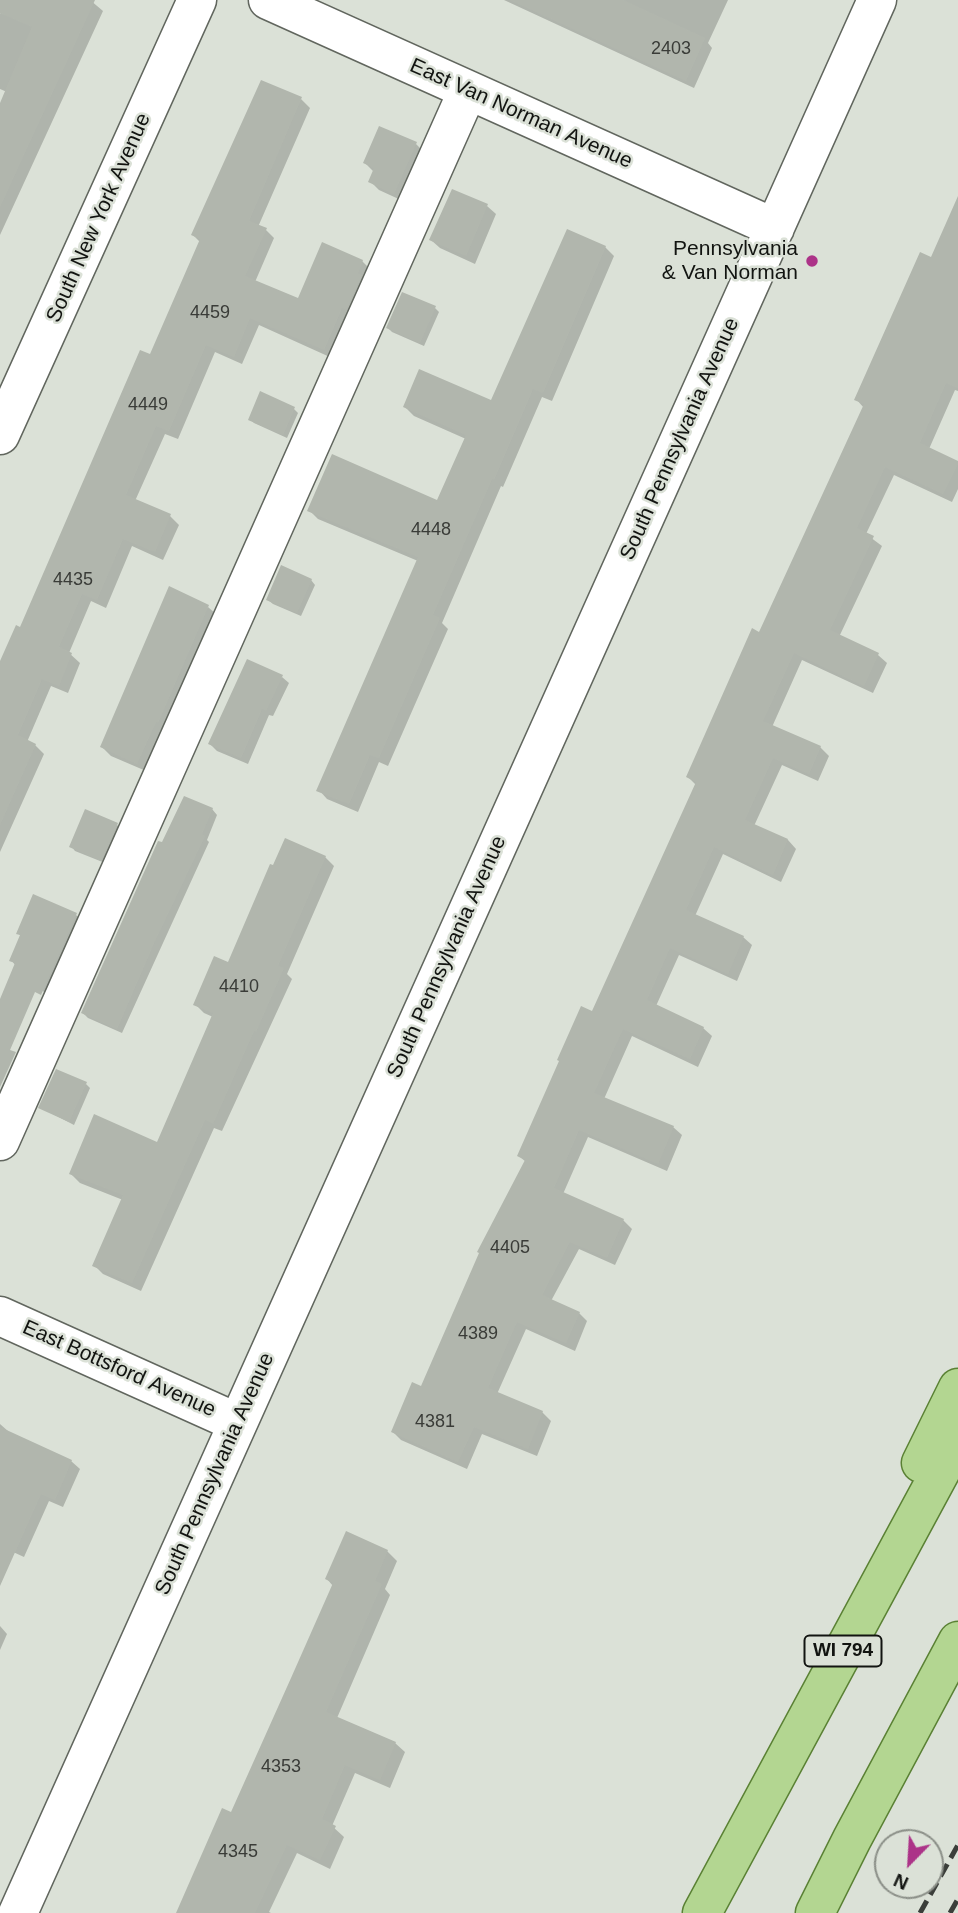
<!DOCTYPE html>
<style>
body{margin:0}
#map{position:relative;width:958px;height:1913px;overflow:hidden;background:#dbe1d7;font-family:Arial,sans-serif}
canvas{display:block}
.north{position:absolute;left:874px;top:1829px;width:70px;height:70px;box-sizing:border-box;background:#dbe1d7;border:2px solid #8b8f88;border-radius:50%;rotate:204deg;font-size:19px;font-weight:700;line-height:28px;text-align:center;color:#121411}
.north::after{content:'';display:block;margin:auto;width:24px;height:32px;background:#ac3388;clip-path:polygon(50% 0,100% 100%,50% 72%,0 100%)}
</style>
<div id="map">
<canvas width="958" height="1913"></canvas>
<div class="north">N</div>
</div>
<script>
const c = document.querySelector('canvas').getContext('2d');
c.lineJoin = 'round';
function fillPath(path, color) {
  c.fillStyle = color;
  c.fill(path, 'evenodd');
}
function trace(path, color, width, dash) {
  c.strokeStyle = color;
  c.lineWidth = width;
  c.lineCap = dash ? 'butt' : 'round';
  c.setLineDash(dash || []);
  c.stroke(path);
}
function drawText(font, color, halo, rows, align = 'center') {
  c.font = font + ' Arial,sans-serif';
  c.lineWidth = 5;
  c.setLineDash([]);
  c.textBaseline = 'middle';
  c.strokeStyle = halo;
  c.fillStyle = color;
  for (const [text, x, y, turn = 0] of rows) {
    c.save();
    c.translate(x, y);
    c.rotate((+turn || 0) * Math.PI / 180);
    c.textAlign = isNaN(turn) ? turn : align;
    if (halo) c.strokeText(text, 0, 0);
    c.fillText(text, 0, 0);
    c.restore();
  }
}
fillPath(new Path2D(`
 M 6,0 L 90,0 L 103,11 L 0,235 L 0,107 L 7,92 L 0,89 L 0,14 Z
 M 504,0 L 728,0 L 708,43 L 712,48 L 694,88 Z
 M 301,99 L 310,108 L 258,227 L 266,230 L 274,238 L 255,282 L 299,301 L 362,261 L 371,270 L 332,358 L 259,325 L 242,364 L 215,352 L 178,439 L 165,434 L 135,501 L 170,516 L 179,525 L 163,560 L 132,546 L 106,608 L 91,601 L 69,653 L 80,663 L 68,693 L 51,686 L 27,742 L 35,745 L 44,754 L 0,852 L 0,665 L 21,629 L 151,356 L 200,242 L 193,235 Z
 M 416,144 L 424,152 L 403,201 L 379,190 L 370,181 L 374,172 L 365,163 Z
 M 958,199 L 958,391 L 955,390 L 929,449 L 958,463 L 958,489 L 952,502 L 894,475 L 866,534 L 882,546 L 839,637 L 878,655 L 887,663 L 873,693 L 802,660 L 772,727 L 820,747 L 829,756 L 818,781 L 782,765 L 754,826 L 788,840 L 796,849 L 781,882 L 723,854 L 695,916 L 743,937 L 752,945 L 737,981 L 679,955 L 656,1006 L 703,1028 L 712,1036 L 698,1067 L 632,1036 L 604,1099 L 673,1127 L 682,1135 L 667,1171 L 588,1137 L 563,1194 L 623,1220 L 632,1229 L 615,1265 L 579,1249 L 551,1301 L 579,1313 L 587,1321 L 575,1351 L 526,1329 L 497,1394 L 542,1412 L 551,1421 L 537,1456 L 482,1434 L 467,1469 L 401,1440 L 393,1432 L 422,1389 L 526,1162 L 519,1156 L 593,1013 L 696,785 L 688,777 L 760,634 L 864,408 L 856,399 L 932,259 Z
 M 487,206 L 496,214 L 475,264 L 440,248 L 431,240 Z
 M 605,247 L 614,256 L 552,401 L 542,397 L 503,487 L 501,486 L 442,623 L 448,629 L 388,766 L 379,762 L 358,812 L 327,799 L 319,790 L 418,561 L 318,519 L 309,510 L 438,502 L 466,439 L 414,416 L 405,407 L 492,402 Z
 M 435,308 L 439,312 L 424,346 L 392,332 L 388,328 Z
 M 294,409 L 298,413 L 287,438 L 254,423 L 250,419 Z
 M 311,580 L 315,585 L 301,616 L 273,604 L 268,600 Z
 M 208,607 L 217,615 L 146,771 L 111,756 L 102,747 Z
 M 282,677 L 289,683 L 273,716 L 269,715 L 248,764 L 217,751 L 210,744 Z
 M 212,809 L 217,815 L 207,840 L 209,842 L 122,1033 L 88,1018 L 83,1013 L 163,844 Z
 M 117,825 L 121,829 L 105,863 L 75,851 L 71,846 Z
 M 325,857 L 334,866 L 287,974 L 292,979 L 222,1131 L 214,1128 L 141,1291 L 103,1274 L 94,1265 L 123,1200 L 80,1183 L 71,1174 L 158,1144 L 213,1017 L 204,1013 L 195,1004 Z
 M 34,897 L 76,915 L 84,922 L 51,995 L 20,981 L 16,966 L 11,960 L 21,936 L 18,933 Z
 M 86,1084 L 90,1088 L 74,1125 L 41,1108 Z
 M 0,1424 L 9,1432 L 71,1461 L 80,1469 L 63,1507 L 49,1501 L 24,1557 L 0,1546 Z
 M 387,1551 L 397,1561 L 385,1589 L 390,1595 L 337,1718 L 395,1743 L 405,1752 L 390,1788 L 355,1773 L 332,1826 L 344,1837 L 330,1869 L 297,1853 L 269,1912 L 271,1913 L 177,1913 L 232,1815 L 333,1586 L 327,1579 Z
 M 0,1626 L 7,1634 L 0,1650 Z`), '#0003');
fillPath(new Path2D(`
 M 0,0 L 95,0 L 0,207 L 0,103 L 32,27 L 0,13 Z
 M 510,0 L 623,0 L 705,38 L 686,81 Z
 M 261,80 L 302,97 L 249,221 L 267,228 L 245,276 L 298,298 L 322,242 L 363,260 L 358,273 L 362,275 L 346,310 L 342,308 L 324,350 L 250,318 L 234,357 L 206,345 L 169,431 L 156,426 L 126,495 L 171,514 L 155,552 L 123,539 L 97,600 L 82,594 L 59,647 L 72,653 L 59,686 L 42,679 L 18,735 L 36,744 L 0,825 L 0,661 L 16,625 L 20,627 L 140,350 L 150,354 L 200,239 L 191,235 Z
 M 379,126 L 417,142 L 394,194 L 368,182 L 374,168 L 363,163 Z
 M 452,189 L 488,204 L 466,256 L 429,240 Z
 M 958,196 L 958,388 L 946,383 L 920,443 L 958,461 L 958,464 L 943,494 L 885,467 L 857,528 L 874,536 L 830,630 L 879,653 L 864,686 L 794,653 L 763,721 L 821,746 L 809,774 L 773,758 L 745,820 L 788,839 L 773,875 L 714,847 L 686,910 L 744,936 L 728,974 L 670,948 L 647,1000 L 704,1027 L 690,1059 L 623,1029 L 594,1093 L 674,1126 L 658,1164 L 579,1130 L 554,1188 L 624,1219 L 607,1258 L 570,1242 L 542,1295 L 580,1312 L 566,1343 L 517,1322 L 488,1388 L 543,1411 L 528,1449 L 474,1427 L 458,1462 L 391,1432 L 412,1382 L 421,1386 L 479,1253 L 477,1252 L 525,1160 L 517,1156 L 559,1061 L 557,1060 L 581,1006 L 592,1011 L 696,782 L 686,777 L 752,628 L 759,632 L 864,404 L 854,400 L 920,252 L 931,257 Z
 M 567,229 L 606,246 L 543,393 L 533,389 L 494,480 L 492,479 L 433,615 L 440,618 L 379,758 L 370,755 L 349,804 L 316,791 L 418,557 L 307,511 L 332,454 L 437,500 L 466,435 L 403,407 L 419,369 L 491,400 Z
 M 402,292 L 436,306 L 420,343 L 386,328 Z
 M 260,391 L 295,407 L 283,435 L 248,420 Z
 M 281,565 L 312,579 L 297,613 L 266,600 Z
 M 169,586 L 209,605 L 158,723 L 156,722 L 137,764 L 100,747 Z
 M 247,659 L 283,675 L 266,711 L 262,709 L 241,758 L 208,744 Z
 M 184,796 L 213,808 L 202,834 L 205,836 L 155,941 L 117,1029 L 81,1013 L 158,841 L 162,842 Z
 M 85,809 L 118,823 L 101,861 L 69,847 Z
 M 285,838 L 326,856 L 278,966 L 284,968 L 256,1032 L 254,1031 L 213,1124 L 205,1120 L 132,1283 L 92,1266 L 123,1195 L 69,1174 L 94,1114 L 157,1142 L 213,1013 L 193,1005 L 214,956 L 228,962 L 270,864 L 273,865 Z
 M 33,894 L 77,913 L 41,995 L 35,992 L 10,1050 L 16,1052 L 0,1087 L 0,999 L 15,963 L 9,961 L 20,935 L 16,934 Z
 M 56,1069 L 87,1082 L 69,1122 L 38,1108 Z
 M 0,1427 L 72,1460 L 55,1500 L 41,1494 L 0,1586 Z
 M 346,1531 L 388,1550 L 375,1581 L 382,1584 L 326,1712 L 396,1742 L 380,1780 L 345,1765 L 322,1819 L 336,1826 L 320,1860 L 287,1845 L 255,1913 L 176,1913 L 222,1808 L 231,1812 L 291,1678 L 333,1583 L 325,1579 Z`), '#b1b6ad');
const minor = new Path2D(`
 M 268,0 L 775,228
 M 0,435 L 197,0
 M 0,1141 L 468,90
 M 0,1316 L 238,1423
 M 18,1913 L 877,0`);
const major = new Path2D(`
 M 921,1463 L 958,1388
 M 702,1913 L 958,1439
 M 815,1913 L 852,1839 L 958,1641`);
trace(minor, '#61665e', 41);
trace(major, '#5a8134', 41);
trace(minor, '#fff', 38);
trace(major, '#b3d691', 38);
trace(new Path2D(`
 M 920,1913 L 958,1845
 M 950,1913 L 958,1899`), '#3b3e3a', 5, [14, 7]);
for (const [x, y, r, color] of [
 [812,261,7,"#ac3388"]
]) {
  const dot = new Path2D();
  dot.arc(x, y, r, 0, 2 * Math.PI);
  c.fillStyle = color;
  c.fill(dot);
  trace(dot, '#dbe1d7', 2.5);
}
drawText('18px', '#3a3c38', null, [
 ["2403",671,49],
 ["4459",210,313],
 ["4449",148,405],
 ["4448",431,530],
 ["4435",73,580],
 ["4410",239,987],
 ["4405",510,1248],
 ["4389",478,1334],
 ["4381",435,1422],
 ["4353",281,1767],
 ["4345",238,1852]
]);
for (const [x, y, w] of [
 [843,1651,77]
]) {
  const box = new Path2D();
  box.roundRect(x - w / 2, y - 15.5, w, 31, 5);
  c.fillStyle = '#dbe1d7';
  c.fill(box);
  trace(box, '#121411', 2);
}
drawText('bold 19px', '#121411', null, [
 ["WI 794",843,1651]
]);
drawText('21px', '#121411', '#dbe1d7', [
 ["East Van Norman Avenue",521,114,24],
 ["South New York Avenue",99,218,-66],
 ["South Pennsylvania Avenue",680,439,-66],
 ["South Pennsylvania Avenue",447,957,-66],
 ["East Bottsford Avenue",119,1369,24],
 ["South Pennsylvania Avenue",215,1474,-66]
]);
drawText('21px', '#121411', '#dbe1d7', [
 ["Pennsylvania",798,249],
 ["& Van Norman",798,273]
], 'right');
</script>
